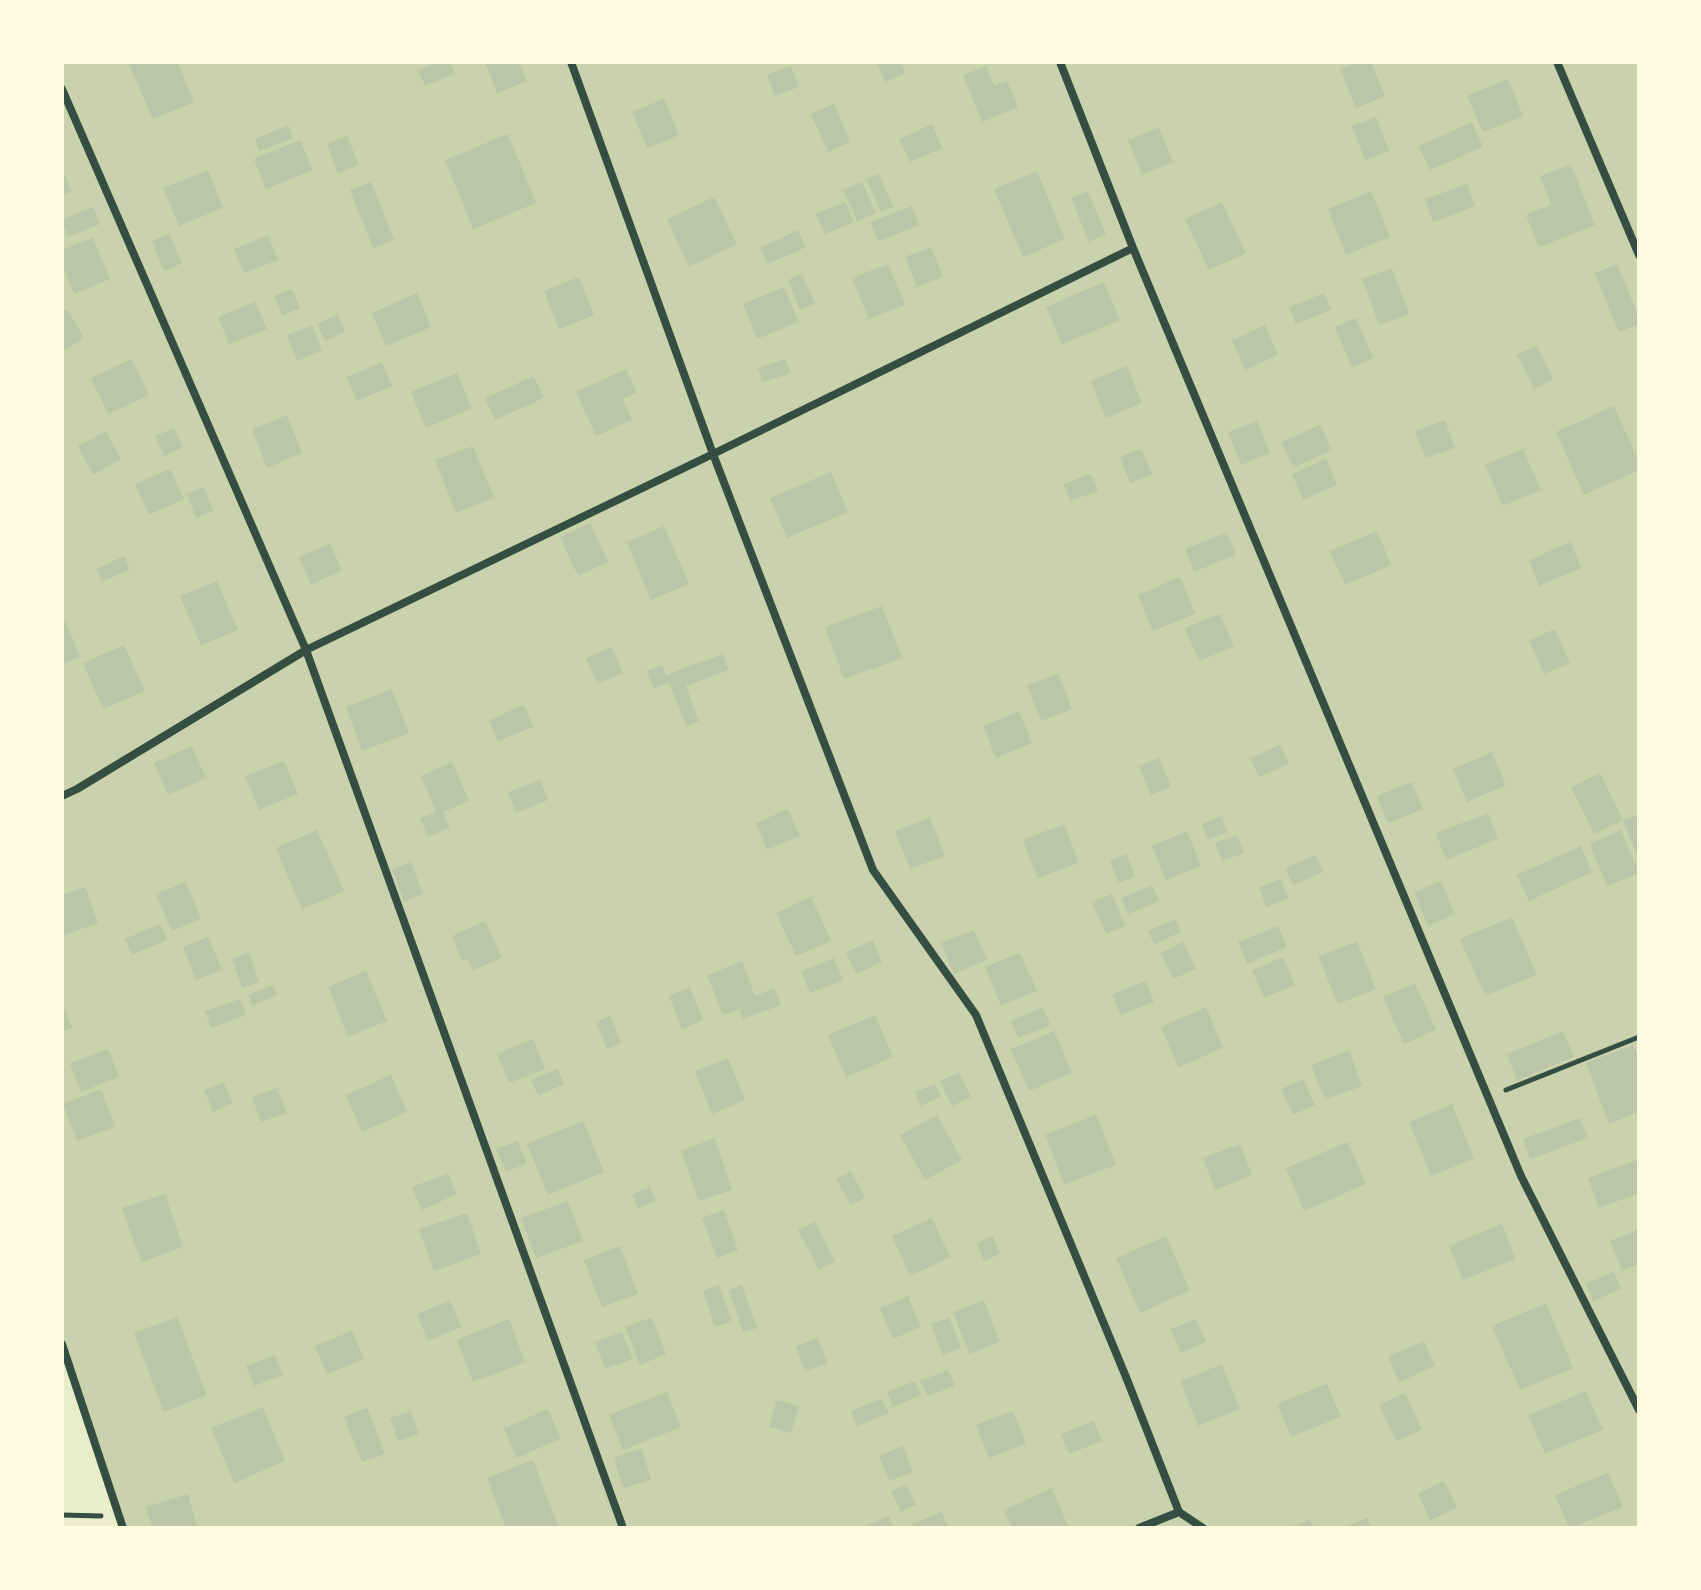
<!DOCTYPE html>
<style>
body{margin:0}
#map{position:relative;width:1701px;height:1590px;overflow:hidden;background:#e9edc9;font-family:Lato,sans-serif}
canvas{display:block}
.frame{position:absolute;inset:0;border:64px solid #fefae0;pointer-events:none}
</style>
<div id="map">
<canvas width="1701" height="1590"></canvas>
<div class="frame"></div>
</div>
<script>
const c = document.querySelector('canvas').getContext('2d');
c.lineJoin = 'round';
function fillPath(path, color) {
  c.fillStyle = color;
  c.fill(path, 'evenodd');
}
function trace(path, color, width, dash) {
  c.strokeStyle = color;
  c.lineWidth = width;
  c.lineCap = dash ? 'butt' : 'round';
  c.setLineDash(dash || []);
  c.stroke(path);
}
fillPath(new Path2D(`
 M 62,62 L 1639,62 L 1639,1528 L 123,1528 L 62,1344 Z`), '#cad2ad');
fillPath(new Path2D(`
 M 128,62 L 177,62 L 194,102 L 153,119 Z
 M 439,62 L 450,62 L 455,74 L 425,86 L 418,70 Z
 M 485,62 L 519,62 L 527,81 L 497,93 Z
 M 877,62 L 901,62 L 905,73 L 885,82 Z
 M 1358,62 L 1371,62 L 1385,96 L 1356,108 L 1340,69 Z
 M 791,66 L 799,87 L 775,96 L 767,75 Z
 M 987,66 L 994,86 L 1007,81 L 1018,108 L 982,122 L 963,75 Z
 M 1508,79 L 1523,116 L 1483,132 L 1467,96 Z
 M 664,99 L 679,135 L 647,148 L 632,112 Z
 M 834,104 L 850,142 L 828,152 L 811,114 Z
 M 1376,117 L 1389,151 L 1365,160 L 1352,126 Z
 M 1472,122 L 1483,147 L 1430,170 L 1419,146 Z
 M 932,124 L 942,148 L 910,162 L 899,139 Z
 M 288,125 L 293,138 L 259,151 L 255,139 Z
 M 1159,127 L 1173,162 L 1142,175 L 1128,140 Z
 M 508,134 L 536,203 L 473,229 L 445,160 Z
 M 347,136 L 359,165 L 338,173 L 327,144 Z
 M 300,140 L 313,170 L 266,189 L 254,159 Z
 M 1571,164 L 1595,225 L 1539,247 L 1526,215 L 1551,205 L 1540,176 Z
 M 62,169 L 72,191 L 62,196 Z
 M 208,170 L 223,208 L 179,226 L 163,188 Z
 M 1037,171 L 1065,239 L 1023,257 L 994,189 Z
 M 879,174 L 893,207 L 881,212 L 866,180 Z
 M 371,182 L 394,240 L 373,248 L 350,190 Z
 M 862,182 L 876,213 L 857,221 L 843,190 Z
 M 1467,184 L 1475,206 L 1433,222 L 1425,199 Z
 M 1371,191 L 1390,237 L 1346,255 L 1328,209 Z
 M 1088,192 L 1106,234 L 1089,242 L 1071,198 Z
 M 714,197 L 737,244 L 689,267 L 667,219 Z
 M 845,202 L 854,222 L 825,234 L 816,214 Z
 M 1222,202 L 1246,253 L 1209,270 L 1185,219 Z
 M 912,206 L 919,225 L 878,241 L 871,222 Z
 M 93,207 L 100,224 L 68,237 L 62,220 Z
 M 798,230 L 806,247 L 768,264 L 760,248 Z
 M 169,233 L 182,263 L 164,271 L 152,241 Z
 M 268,235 L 278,260 L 244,273 L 234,249 Z
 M 93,238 L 110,279 L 74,294 L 62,264 L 62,250 Z
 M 931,247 L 943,277 L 917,287 L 905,257 Z
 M 888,264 L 905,305 L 869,319 L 852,278 Z
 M 1617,264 L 1639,317 L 1639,324 L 1619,332 L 1595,273 Z
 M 1392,268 L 1409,314 L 1379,325 L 1362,279 Z
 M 802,274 L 815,304 L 800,309 L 788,280 Z
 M 579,277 L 594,315 L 559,329 L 544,291 Z
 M 1104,282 L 1120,320 L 1062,344 L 1046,307 Z
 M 784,287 L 799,322 L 757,339 L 743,304 Z
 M 292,289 L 300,308 L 282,316 L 274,296 Z
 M 417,293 L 431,327 L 386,346 L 372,313 Z
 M 1324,293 L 1331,310 L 1296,324 L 1289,307 Z
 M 255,302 L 267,329 L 229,344 L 218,317 Z
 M 67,309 L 84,338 L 62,351 L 62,312 Z
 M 338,314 L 345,332 L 325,341 L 317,324 Z
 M 1356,318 L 1373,358 L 1352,367 L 1335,327 Z
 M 312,325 L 322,351 L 297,361 L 287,335 Z
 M 1265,325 L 1278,355 L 1245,370 L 1232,340 Z
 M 1536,345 L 1553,379 L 1534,389 L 1517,355 Z
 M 132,359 L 149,395 L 108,414 L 91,378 Z
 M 785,359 L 791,373 L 763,382 L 758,368 Z
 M 382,362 L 392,386 L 357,401 L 347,377 Z
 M 1127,366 L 1142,403 L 1106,418 L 1091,381 Z
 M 626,369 L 637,393 L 623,399 L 632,420 L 596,436 L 576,392 Z
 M 457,373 L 472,408 L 426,428 L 411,392 Z
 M 534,376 L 544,398 L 495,420 L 485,398 Z
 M 1614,406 L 1639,462 L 1639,470 L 1584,495 L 1556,432 Z
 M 287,415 L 302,453 L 267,468 L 252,429 Z
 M 1445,420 L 1455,448 L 1425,458 L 1415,431 Z
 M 1257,421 L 1270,453 L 1241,465 L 1228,432 Z
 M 1320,425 L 1332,450 L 1293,468 L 1281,442 Z
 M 174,428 L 183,447 L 164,456 L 155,436 Z
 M 106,431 L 121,459 L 93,475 L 78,446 Z
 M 473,446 L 494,498 L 456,513 L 435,460 Z
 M 1141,449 L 1152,474 L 1130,483 L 1120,457 Z
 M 1523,449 L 1541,490 L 1503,506 L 1485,465 Z
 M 1326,459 L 1337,485 L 1303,500 L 1292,474 Z
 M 170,469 L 184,499 L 149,515 L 135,484 Z
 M 831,472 L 848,512 L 787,538 L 770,498 Z
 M 1091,474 L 1098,491 L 1070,501 L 1064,484 Z
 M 204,487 L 213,511 L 196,518 L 187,494 Z
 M 590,523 L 608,562 L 578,576 L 560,537 Z
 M 664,526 L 689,584 L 651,600 L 627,542 Z
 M 1377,531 L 1391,565 L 1345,585 L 1330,551 Z
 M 1227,532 L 1236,555 L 1194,572 L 1185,549 Z
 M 1571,542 L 1581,568 L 1539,586 L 1529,560 Z
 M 330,544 L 342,570 L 311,585 L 299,557 Z
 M 124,556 L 130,569 L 102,582 L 96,569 Z
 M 1180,577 L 1195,614 L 1153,631 L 1138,595 Z
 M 217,581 L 238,630 L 201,645 L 180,596 Z
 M 882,606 L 902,658 L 844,679 L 825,627 Z
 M 1220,614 L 1234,647 L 1199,661 L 1185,628 Z
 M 66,622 L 80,657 L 62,665 L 62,623 Z
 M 1555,629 L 1570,663 L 1544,674 L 1529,640 Z
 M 124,645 L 145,691 L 103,709 L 83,663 Z
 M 612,647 L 623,673 L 597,684 L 586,658 Z
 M 723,654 L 729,670 L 686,686 L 699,721 L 686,726 L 669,682 L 654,689 L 646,671 L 662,665 L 666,675 Z
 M 1059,674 L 1072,709 L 1041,721 L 1027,685 Z
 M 392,689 L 409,733 L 362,751 L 346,707 Z
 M 524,705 L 533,727 L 498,741 L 489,720 Z
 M 1019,711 L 1032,743 L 996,758 L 983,726 Z
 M 1280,745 L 1289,764 L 1259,777 L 1250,758 Z
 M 192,746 L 206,778 L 168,795 L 154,763 Z
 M 1492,752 L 1506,785 L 1467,802 L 1453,769 Z
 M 1159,758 L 1171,787 L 1151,795 L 1139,766 Z
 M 284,761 L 298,794 L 259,810 L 245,776 Z
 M 452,762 L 469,801 L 443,812 L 450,828 L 428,837 L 420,818 L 436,811 L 421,776 Z
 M 1600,773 L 1623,820 L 1594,834 L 1571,787 Z
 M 540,780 L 548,800 L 516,813 L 508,792 Z
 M 1412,782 L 1423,809 L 1388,823 L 1377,796 Z
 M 788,809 L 800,836 L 767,850 L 756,823 Z
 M 1488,813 L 1498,839 L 1446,860 L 1436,833 Z
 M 1639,815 L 1639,862 L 1623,820 Z
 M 1221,816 L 1227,832 L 1208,840 L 1202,824 Z
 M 930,817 L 945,856 L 910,869 L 895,831 Z
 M 1064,824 L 1079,863 L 1037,878 L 1023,840 Z
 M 317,830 L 344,891 L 302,909 L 276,848 Z
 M 1621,830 L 1639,873 L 1607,886 L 1590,844 Z
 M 1187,831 L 1201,866 L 1166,880 L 1152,846 Z
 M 1237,835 L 1244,853 L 1222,861 L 1215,843 Z
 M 1581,846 L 1592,872 L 1529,901 L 1517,875 Z
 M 1127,854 L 1135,877 L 1118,883 L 1110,860 Z
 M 1316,855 L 1323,872 L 1293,885 L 1285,868 Z
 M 411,862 L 423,894 L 404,901 L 392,869 Z
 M 1281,879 L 1288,898 L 1266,907 L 1259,887 Z
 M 1441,881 L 1455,914 L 1428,926 L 1414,892 Z
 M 186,882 L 201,919 L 172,931 L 156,894 Z
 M 1152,885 L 1159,901 L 1128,914 L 1121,898 Z
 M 85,887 L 98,923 L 62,936 L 62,895 Z
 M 1112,894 L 1125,926 L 1106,934 L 1092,902 Z
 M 811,897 L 831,941 L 796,956 L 776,913 Z
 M 1512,917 L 1537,975 L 1485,996 L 1460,939 Z
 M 1175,919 L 1181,932 L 1154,944 L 1148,931 Z
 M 485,921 L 502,958 L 473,970 L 468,960 L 462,960 L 452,936 Z
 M 160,924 L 167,940 L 132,955 L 125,939 Z
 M 1278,926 L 1287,947 L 1247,964 L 1238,942 Z
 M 974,930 L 987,960 L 954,974 L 941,943 Z
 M 208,937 L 222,970 L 196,980 L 183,947 Z
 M 873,940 L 882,962 L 856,974 L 846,952 Z
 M 1357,941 L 1376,989 L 1338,1004 L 1318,956 Z
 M 1183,942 L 1196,969 L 1173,979 L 1160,953 Z
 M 249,952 L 259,982 L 242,988 L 232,959 Z
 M 1020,953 L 1037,991 L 1001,1006 L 985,967 Z
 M 1283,957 L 1295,985 L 1264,998 L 1252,970 Z
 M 834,958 L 843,980 L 810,993 L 801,971 Z
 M 742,961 L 755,996 L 774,988 L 781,1005 L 743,1019 L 739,1009 L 723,1015 L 707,975 Z
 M 366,971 L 387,1021 L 348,1037 L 328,987 Z
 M 1146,981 L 1154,1002 L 1120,1015 L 1112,994 Z
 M 1415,983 L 1436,1030 L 1404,1044 L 1383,997 Z
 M 273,985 L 277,995 L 252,1006 L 248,995 Z
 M 690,987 L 703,1020 L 682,1029 L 669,996 Z
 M 240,999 L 246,1015 L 211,1028 L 205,1011 Z
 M 62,1002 L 72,1028 L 62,1032 Z
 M 1043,1007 L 1050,1025 L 1018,1038 L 1011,1021 Z
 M 1206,1007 L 1223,1048 L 1178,1067 L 1161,1027 Z
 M 875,1015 L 893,1057 L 846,1077 L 828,1035 Z
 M 610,1016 L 621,1043 L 607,1049 L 596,1022 Z
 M 1054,1031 L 1072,1073 L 1029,1091 L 1011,1049 Z
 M 1563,1031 L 1574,1057 L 1517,1080 L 1507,1054 Z
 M 533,1039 L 545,1069 L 509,1083 L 497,1054 Z
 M 1633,1045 L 1639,1059 L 1639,1112 L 1609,1124 L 1586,1063 Z
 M 108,1049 L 119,1077 L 81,1092 L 70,1063 Z
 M 1349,1050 L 1362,1086 L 1325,1100 L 1311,1065 Z
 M 728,1058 L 745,1100 L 712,1114 L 695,1071 Z
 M 558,1069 L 564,1084 L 538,1096 L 531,1080 Z
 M 959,1072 L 971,1097 L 952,1106 L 940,1081 Z
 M 391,1075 L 407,1112 L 362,1132 L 346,1095 Z
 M 1303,1079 L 1315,1105 L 1293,1115 L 1281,1089 Z
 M 223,1082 L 233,1103 L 213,1112 L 204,1090 Z
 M 935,1084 L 941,1097 L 920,1106 L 915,1092 Z
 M 277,1088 L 287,1113 L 261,1122 L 252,1097 Z
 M 101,1089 L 115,1127 L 77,1141 L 63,1104 Z
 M 1452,1104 L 1474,1159 L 1431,1176 L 1409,1122 Z
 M 937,1115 L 962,1160 L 925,1180 L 900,1135 Z
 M 1096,1115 L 1116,1165 L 1064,1184 L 1045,1135 Z
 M 1580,1118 L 1588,1138 L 1530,1159 L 1523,1139 Z
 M 583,1121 L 604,1172 L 548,1195 L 527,1144 Z
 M 715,1138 L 732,1190 L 699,1201 L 681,1151 Z
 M 517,1141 L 527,1163 L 506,1172 L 496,1149 Z
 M 1348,1142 L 1366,1184 L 1304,1211 L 1286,1168 Z
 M 1240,1144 L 1252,1175 L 1215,1190 L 1203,1158 Z
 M 1637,1160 L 1639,1165 L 1639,1193 L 1599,1208 L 1588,1178 Z
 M 851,1171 L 865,1198 L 851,1205 L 836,1179 Z
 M 448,1173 L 457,1194 L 422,1210 L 412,1187 Z
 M 650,1187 L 656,1201 L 638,1208 L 632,1194 Z
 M 165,1194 L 183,1247 L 141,1262 L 122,1208 Z
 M 568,1201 L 583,1241 L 536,1258 L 521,1218 Z
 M 724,1210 L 738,1250 L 717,1258 L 702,1218 Z
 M 467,1213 L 481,1254 L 434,1271 L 419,1229 Z
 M 932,1218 L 950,1257 L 910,1276 L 892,1236 Z
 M 815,1222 L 835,1262 L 819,1270 L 798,1230 Z
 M 1502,1224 L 1516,1259 L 1463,1280 L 1449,1246 Z
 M 1639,1229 L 1639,1264 L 1622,1271 L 1610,1241 Z
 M 993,1236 L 1000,1254 L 984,1261 L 977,1243 Z
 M 1166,1236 L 1190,1290 L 1140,1313 L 1116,1258 Z
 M 620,1246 L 638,1294 L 602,1307 L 584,1260 Z
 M 1614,1272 L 1621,1289 L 1593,1301 L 1586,1284 Z
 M 719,1285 L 732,1322 L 715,1327 L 703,1291 Z
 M 742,1285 L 757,1328 L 743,1332 L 729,1290 Z
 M 908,1296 L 921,1327 L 893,1339 L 880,1308 Z
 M 450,1300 L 461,1327 L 428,1341 L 417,1314 Z
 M 984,1300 L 1000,1342 L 969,1354 L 953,1312 Z
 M 1546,1303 L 1573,1368 L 1520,1390 L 1492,1326 Z
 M 177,1317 L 207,1395 L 164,1412 L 134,1333 Z
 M 652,1317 L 666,1354 L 640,1365 L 625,1327 Z
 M 949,1317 L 961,1348 L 943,1355 L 931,1324 Z
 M 509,1319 L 525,1362 L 473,1382 L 457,1340 Z
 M 1196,1319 L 1206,1342 L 1181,1353 L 1171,1329 Z
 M 352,1331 L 364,1359 L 327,1374 L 315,1346 Z
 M 622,1332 L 633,1359 L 605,1369 L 595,1342 Z
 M 818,1338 L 828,1363 L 805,1372 L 796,1346 Z
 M 1424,1341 L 1435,1366 L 1399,1382 L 1388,1357 Z
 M 275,1355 L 283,1375 L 254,1386 L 246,1366 Z
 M 1222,1364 L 1240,1409 L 1198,1426 L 1180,1381 Z
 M 948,1370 L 955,1386 L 928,1396 L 920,1381 Z
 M 915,1381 L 921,1395 L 893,1407 L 887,1392 Z
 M 1327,1384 L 1341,1417 L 1291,1437 L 1277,1404 Z
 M 1586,1391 L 1603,1430 L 1545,1454 L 1528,1415 Z
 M 667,1392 L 681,1427 L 623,1450 L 609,1415 Z
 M 1405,1393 L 1422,1430 L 1396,1441 L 1379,1405 Z
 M 882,1399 L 889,1413 L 857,1426 L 851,1411 Z
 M 777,1400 L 799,1406 L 791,1433 L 769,1427 Z
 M 263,1407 L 285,1461 L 234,1483 L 211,1428 Z
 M 367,1408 L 385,1454 L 362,1462 L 344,1417 Z
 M 548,1409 L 561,1439 L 516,1458 L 504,1428 Z
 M 411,1411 L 419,1434 L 398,1441 L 390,1418 Z
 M 1013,1411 L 1026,1444 L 989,1458 L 976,1425 Z
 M 1094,1421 L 1102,1441 L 1069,1454 L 1061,1434 Z
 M 903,1446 L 913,1472 L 889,1481 L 879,1456 Z
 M 642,1449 L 651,1480 L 623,1488 L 614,1457 Z
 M 533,1460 L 559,1528 L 506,1528 L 487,1478 Z
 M 1608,1473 L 1623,1507 L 1569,1528 L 1555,1495 Z
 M 1444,1481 L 1457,1508 L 1430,1520 L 1418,1493 Z
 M 906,1484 L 916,1505 L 901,1512 L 891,1491 Z
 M 1052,1488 L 1069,1528 L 1012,1528 L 1004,1510 Z
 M 188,1494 L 197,1526 L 191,1528 L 152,1528 L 146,1507 Z
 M 942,1512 L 948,1528 L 914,1528 L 912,1524 Z
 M 889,1516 L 894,1528 L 861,1528 Z
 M 1368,1518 L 1371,1528 L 1342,1528 Z
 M 1310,1519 L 1314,1528 L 1288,1528 Z`), '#bcc5a7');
trace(new Path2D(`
 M 1506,1090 L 1639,1037
 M 62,1515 L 101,1516`), '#344e41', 5);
trace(new Path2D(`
 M 571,62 L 713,454 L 873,870 L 976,1015 L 1126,1377 L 1179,1512 L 1203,1528
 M 1060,62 L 1133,248 L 1521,1176 L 1639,1410
 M 1557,62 L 1639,255
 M 62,89 L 306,650 L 623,1528
 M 62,796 L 77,789 L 306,650 L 713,454 L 1133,248
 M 62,1344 L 123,1528
 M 1139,1528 L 1179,1512`), '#344e41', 8);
</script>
